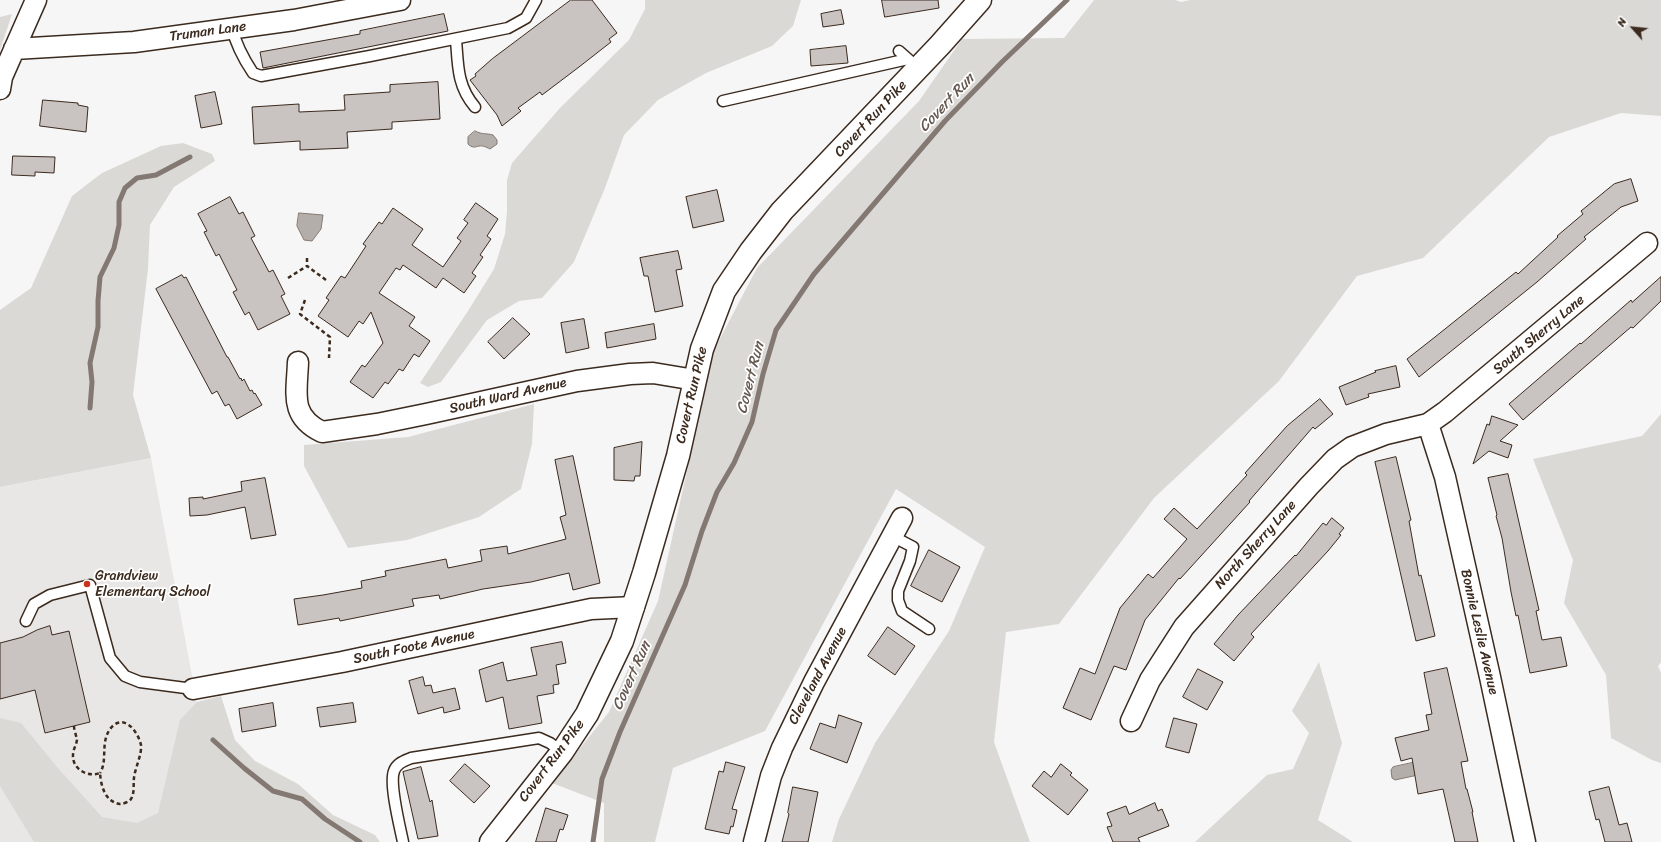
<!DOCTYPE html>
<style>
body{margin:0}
#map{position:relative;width:1661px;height:842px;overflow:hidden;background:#f7f6f6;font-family:Sriracha,sans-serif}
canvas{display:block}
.north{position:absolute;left:1613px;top:8px;width:40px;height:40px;-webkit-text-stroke:3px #fff;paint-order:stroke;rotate:297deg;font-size:11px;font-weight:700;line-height:16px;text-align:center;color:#3b2a1e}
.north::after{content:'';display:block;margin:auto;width:14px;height:18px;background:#3b2a1e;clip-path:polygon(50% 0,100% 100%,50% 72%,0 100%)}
</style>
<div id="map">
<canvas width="1661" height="842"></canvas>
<div class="north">N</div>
</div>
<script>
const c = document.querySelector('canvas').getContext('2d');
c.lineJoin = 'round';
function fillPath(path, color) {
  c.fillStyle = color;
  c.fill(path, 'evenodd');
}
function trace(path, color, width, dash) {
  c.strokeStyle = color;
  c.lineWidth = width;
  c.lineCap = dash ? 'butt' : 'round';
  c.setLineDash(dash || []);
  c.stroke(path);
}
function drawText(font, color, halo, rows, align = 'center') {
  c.font = font + ' Sriracha,sans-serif';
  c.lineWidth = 3.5;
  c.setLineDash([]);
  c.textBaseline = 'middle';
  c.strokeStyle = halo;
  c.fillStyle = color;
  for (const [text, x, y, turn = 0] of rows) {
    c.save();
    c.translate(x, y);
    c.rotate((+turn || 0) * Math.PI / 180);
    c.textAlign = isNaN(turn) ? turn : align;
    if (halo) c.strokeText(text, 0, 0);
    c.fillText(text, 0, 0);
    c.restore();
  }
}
fillPath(new Path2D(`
 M 151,458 L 197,702 L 227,842 L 0,842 L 0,487 Z`), '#e9e7e6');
fillPath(new Path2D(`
 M 645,0 L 801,0 L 793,26 L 772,46 L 706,73 L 658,100 L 624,135 L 605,188 L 574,262 L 542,298 L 519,301 L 487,320 L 441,382 L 428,387 L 420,383 L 468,311 L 494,269 L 505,234 L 507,211 L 507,180 L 512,163 L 560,108 L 629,40 L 645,9 Z
 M 1094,0 L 1175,0 L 1181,2 L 1190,0 L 1661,0 L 1661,116 L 1621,113 L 1549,137 L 1423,258 L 1357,276 L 1279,381 L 1154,498 L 1059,624 L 1006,632 L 994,742 L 1030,842 L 832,842 L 839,819 L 875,743 L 949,631 L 985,547 L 896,489 L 765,731 L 673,768 L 655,842 L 604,842 L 604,803 L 552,783 L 609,712 L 658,601 L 714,350 L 757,268 L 919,101 L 962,39 L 1064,38 Z
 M 12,14 L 0,50 L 0,17 Z
 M 183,143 L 212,154 L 215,161 L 174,187 L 150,225 L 148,269 L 133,395 L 151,458 L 0,487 L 0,310 L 31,288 L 72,196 L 102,173 L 161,146 Z
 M 534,404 L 532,444 L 521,489 L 479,517 L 407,540 L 348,548 L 304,466 L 304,445 L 408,437 Z
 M 1661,414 L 1661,662 L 1658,666 L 1661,673 L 1661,763 L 1652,760 L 1611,738 L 1606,675 L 1564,603 L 1573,560 L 1533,459 L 1642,436 Z
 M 1319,662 L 1342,743 L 1318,820 L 1353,842 L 1195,842 L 1267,775 L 1293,769 L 1309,733 L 1292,711 Z
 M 221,696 L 235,740 L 255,761 L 298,784 L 333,815 L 375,835 L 380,842 L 34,842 L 0,786 L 0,718 L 21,723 L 57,767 L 102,817 L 137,823 L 158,813 L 180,720 L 197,702 Z`), '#dbd9d6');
const water = new Path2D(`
 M 475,131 C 483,135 487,133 493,135 L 497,140 L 497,144 L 490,149 C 488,148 486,147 483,146 C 477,145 474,150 468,144 L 468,137 Z
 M 299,213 L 323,215 L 321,229 L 312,241 L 304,240 L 297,226 Z
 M 1416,762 L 1418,775 L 1395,780 L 1392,778 L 1391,770 L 1393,767 Z`);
fillPath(water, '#b4aeaa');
trace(water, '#847972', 1);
trace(new Path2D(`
 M 90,408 L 92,382 L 90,363 L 98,327 L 98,301 L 100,277 L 114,248 L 119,225 L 119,202 L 125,188 L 137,178 L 156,175 L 190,157
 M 213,740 L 244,768 L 273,791 L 302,799 L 325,819 L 360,842
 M 593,842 L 602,779 L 620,732 L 685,585 L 702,531 L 717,492 L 734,463 L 752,422 L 763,374 L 776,330 L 814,274 L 945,121 L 1002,62 L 1067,0`), '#847972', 5);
const building = new Path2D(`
 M 571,0 L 592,0 L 617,33 L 609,39 L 611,42 L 579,67 L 542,95 L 540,92 L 518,108 L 521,111 L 502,126 L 497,115 L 470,80 L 476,76 L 475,74 L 492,59 Z
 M 882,0 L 938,0 L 939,8 L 885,17 Z
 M 841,10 L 844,24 L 823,27 L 821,14 Z
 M 444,14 L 448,31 L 263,68 L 260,52 L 360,34 L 360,31 Z
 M 846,46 L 848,63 L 811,66 L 810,50 Z
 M 438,82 L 440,119 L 392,122 L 392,129 L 347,132 L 348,148 L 300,150 L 300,141 L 254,144 L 252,107 L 299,104 L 299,112 L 345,110 L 344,95 L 390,92 L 390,85 Z
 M 215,92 L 222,124 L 201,128 L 195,96 Z
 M 43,100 L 78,103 L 78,105 L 88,107 L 86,132 L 40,126 Z
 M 13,156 L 55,157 L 54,173 L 35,172 L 35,176 L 12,175 Z
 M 1631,179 L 1638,201 L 1621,207 L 1584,237 L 1586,239 L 1537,282 L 1419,377 L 1407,359 L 1435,337 L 1516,272 L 1518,274 L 1558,237 L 1557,236 L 1583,214 L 1581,211 L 1614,184 Z
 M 717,190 L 724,221 L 693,228 L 686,197 Z
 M 230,197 L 239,214 L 243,212 L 255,236 L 251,238 L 269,272 L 273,270 L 285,294 L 281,296 L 290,314 L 258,330 L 249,312 L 245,315 L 233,292 L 237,290 L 219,254 L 216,256 L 204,232 L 207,231 L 198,214 Z
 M 476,203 L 498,219 L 487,236 L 491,239 L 480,255 L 483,257 L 472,273 L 476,276 L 464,293 L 443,278 L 436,288 L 403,265 L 400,270 L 396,268 L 379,293 L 415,317 L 409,326 L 430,341 L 419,357 L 414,354 L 403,371 L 399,369 L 388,384 L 385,382 L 373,398 L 350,382 L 362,365 L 365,367 L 383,343 L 371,312 L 363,324 L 359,321 L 348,337 L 318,316 L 329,300 L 326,298 L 341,276 L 345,278 L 366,246 L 363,244 L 379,222 L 382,224 L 393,208 L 423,229 L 412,245 L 443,267 L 461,241 L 457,238 L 468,223 L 464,220 Z
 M 678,251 L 682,269 L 676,270 L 683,306 L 655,312 L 648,276 L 644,276 L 640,258 Z
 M 182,275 L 184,278 L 186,277 L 227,357 L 228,357 L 240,379 L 241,378 L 242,381 L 244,379 L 250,391 L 252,390 L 254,394 L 255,393 L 262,405 L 237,419 L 229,404 L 225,406 L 217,391 L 212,394 L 156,289 Z
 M 1661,277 L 1661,301 L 1633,328 L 1631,327 L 1523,420 L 1509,404 L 1580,343 L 1581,344 L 1631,300 L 1632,302 Z
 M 513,318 L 530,334 L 504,359 L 488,342 Z
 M 584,319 L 589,348 L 566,353 L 561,323 Z
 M 654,324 L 656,339 L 607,348 L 605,333 Z
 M 1396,366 L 1400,387 L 1368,394 L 1369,397 L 1346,405 L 1339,387 L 1376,372 L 1375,371 Z
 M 1320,399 L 1333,414 L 1315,429 L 1313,427 L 1249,501 L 1250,502 L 1180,579 L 1179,578 L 1145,620 L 1126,670 L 1114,666 L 1091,720 L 1063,708 L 1080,668 L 1095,674 L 1120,608 L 1148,574 L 1153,578 L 1187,539 L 1164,519 L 1174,508 L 1197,529 L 1247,475 L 1245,473 L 1287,426 Z
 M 1492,416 L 1518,425 L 1500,441 L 1512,445 L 1508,458 L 1489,451 L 1473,464 L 1487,424 L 1489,425 Z
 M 642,442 L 640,476 L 635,476 L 634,481 L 614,480 L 614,448 Z
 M 573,456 L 600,583 L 573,590 L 569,573 L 531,582 L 483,589 L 440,599 L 439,595 L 412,599 L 414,606 L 340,621 L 339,618 L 298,625 L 294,599 L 323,595 L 362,588 L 361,581 L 386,576 L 385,571 L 446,559 L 448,568 L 482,561 L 480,550 L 507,546 L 508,554 L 566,539 L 560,517 L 566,515 L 555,460 Z
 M 1396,457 L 1411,520 L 1409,521 L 1419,576 L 1421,575 L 1435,636 L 1416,641 L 1375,462 Z
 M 1508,474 L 1539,610 L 1536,611 L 1542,640 L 1561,637 L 1567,666 L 1530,673 L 1518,615 L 1516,616 L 1511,592 L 1502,538 L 1496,516 L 1497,515 L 1488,478 Z
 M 265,478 L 276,535 L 251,539 L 245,507 L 207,515 L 190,516 L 189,498 L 203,497 L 203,499 L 242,491 L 241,482 Z
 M 1332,518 L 1344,528 L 1339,534 L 1341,535 L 1328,551 L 1251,634 L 1254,637 L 1234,661 L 1214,644 L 1238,615 L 1295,555 L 1296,556 L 1323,523 L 1326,525 Z
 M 929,550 L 960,567 L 942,602 L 911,586 Z
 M 50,626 L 52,635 L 69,631 L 90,722 L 45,733 L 35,690 L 0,699 L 0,643 L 23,637 L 37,630 Z
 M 888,627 L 915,646 L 895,675 L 868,656 Z
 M 562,642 L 566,663 L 556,665 L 559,684 L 553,685 L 554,693 L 537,696 L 542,723 L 509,729 L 503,697 L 486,702 L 479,670 L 503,662 L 507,681 L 537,675 L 531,648 Z
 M 1447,668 L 1468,761 L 1461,762 L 1466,789 L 1467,789 L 1473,812 L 1472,812 L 1478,842 L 1455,842 L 1443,789 L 1418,794 L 1412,758 L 1401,761 L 1395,738 L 1429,730 L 1426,715 L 1432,714 L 1424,673 Z
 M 1198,669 L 1223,682 L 1207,710 L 1183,697 Z
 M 423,677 L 425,686 L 431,685 L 433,693 L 455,688 L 460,709 L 444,713 L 443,707 L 418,714 L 409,681 Z
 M 273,703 L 276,726 L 242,732 L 239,709 Z
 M 353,703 L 356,722 L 320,727 L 317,708 Z
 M 839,715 L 862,723 L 847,763 L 810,749 L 820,723 L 835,728 Z
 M 1174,718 L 1197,724 L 1189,753 L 1166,747 Z
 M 726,762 L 745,767 L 732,809 L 737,810 L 733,827 L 731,826 L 729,834 L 705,829 L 719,771 L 723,772 Z
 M 465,764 L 490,786 L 474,803 L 450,781 Z
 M 1061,764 L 1072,773 L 1070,775 L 1088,790 L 1068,815 L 1032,786 L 1044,771 L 1051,777 Z
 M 421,767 L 430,802 L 432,800 L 438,836 L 418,839 L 403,772 Z
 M 793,787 L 818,792 L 808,842 L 782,842 L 789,814 L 788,813 Z
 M 1609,787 L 1619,825 L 1627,823 L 1632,842 L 1605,842 L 1599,819 L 1596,820 L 1589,792 Z
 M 1155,803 L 1158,811 L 1162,809 L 1169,826 L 1138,838 L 1140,842 L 1113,842 L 1107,827 L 1112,826 L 1107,813 L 1126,806 L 1129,814 Z
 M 546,808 L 568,815 L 563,830 L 560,829 L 556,842 L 536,842 Z`);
fillPath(building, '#c9c3c1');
trace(building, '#3b2a1e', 1);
const service = new Path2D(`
 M 232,28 C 236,45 243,58 253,73 L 261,76 L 370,56 L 508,28 L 526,18 L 536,0
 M 456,39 C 458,65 457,86 475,107
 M 899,51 L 908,59
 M 723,101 L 908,59 L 919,69
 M 892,536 L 913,547 L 910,561 L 898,591 L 898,600 L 902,611 L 929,629
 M 26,621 L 34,604 L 50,595 L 90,585 L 110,658 L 125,676 L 140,682 L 193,689
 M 403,842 C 400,827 389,784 394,771 C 397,763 404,761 411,758 L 539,738 L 550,743 L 562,752`);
const minor = new Path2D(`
 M 14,49 L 134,42 L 294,20 L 400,0
 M 0,89 L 2,77 L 36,0
 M 298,362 C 297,393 289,416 322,432 L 377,424 L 426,414 L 577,381 L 630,374 L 653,373 L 695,380
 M 1428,424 L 1445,477 L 1490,677 L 1525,842
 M 193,689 L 342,662 L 591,609 L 634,607
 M 1131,721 L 1150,680 L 1184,627 L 1309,486 L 1335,459 L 1352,447 L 1386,434 L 1428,424 L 1445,412 L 1647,243
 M 754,842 L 771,776 L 782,748 L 814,682 L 902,518`);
const tertiary = new Path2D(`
 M 491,842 L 562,752 L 587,714 L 622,641 L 644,573 L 678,456 L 702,349 L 724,291 L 751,251 L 782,211 L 940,45 L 980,0`);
trace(service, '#3b2a1e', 13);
trace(minor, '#3b2a1e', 23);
trace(tertiary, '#3b2a1e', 25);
trace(new Path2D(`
 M 307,258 L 307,266
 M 288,278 L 307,266 L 326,280
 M 305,300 L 300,314 L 330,337 L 329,358
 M 74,726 C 74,730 76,735 77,739 C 77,744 73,749 73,755 C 72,769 88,778 100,773 C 101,786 105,802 120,804 C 123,804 129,802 131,799 C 135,792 133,785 134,778 C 135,768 142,755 141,745 C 138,731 123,712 110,729 C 100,744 108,760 100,773`), '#3b2a1e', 2.5, [4, 3]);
trace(service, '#fff', 10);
trace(minor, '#fff', 20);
trace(tertiary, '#fff', 22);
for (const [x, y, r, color] of [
 [87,584,4,"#c8321e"]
]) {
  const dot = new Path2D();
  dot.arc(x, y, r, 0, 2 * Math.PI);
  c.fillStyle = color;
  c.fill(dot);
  trace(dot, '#fff', 1.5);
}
drawText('14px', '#3b2a1e', '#fff', [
 ["Truman Lane",208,32,-8],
 ["Covert Run Pike",871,119,-47],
 ["South Sherry Lane",1539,335,-40],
 ["Covert Run Pike",692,395,-77],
 ["South Ward Avenue",508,396,-13],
 ["North Sherry Lane",1256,545,-48],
 ["Bonnie Leslie Avenue",1479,632,77],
 ["South Foote Avenue",414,647,-12],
 ["Cleveland Avenue",818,676,-62],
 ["Covert Run Pike",552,761,-53]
]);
drawText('14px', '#3b2a1e', '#fff', [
 ["Grandview",95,576],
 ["Elementary School",95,592]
], 'left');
drawText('italic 15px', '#65584f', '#fff', [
 ["Covert Run",947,103,-47],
 ["Covert Run",751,378,-76],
 ["Covert Run",632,676,-66]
]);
</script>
